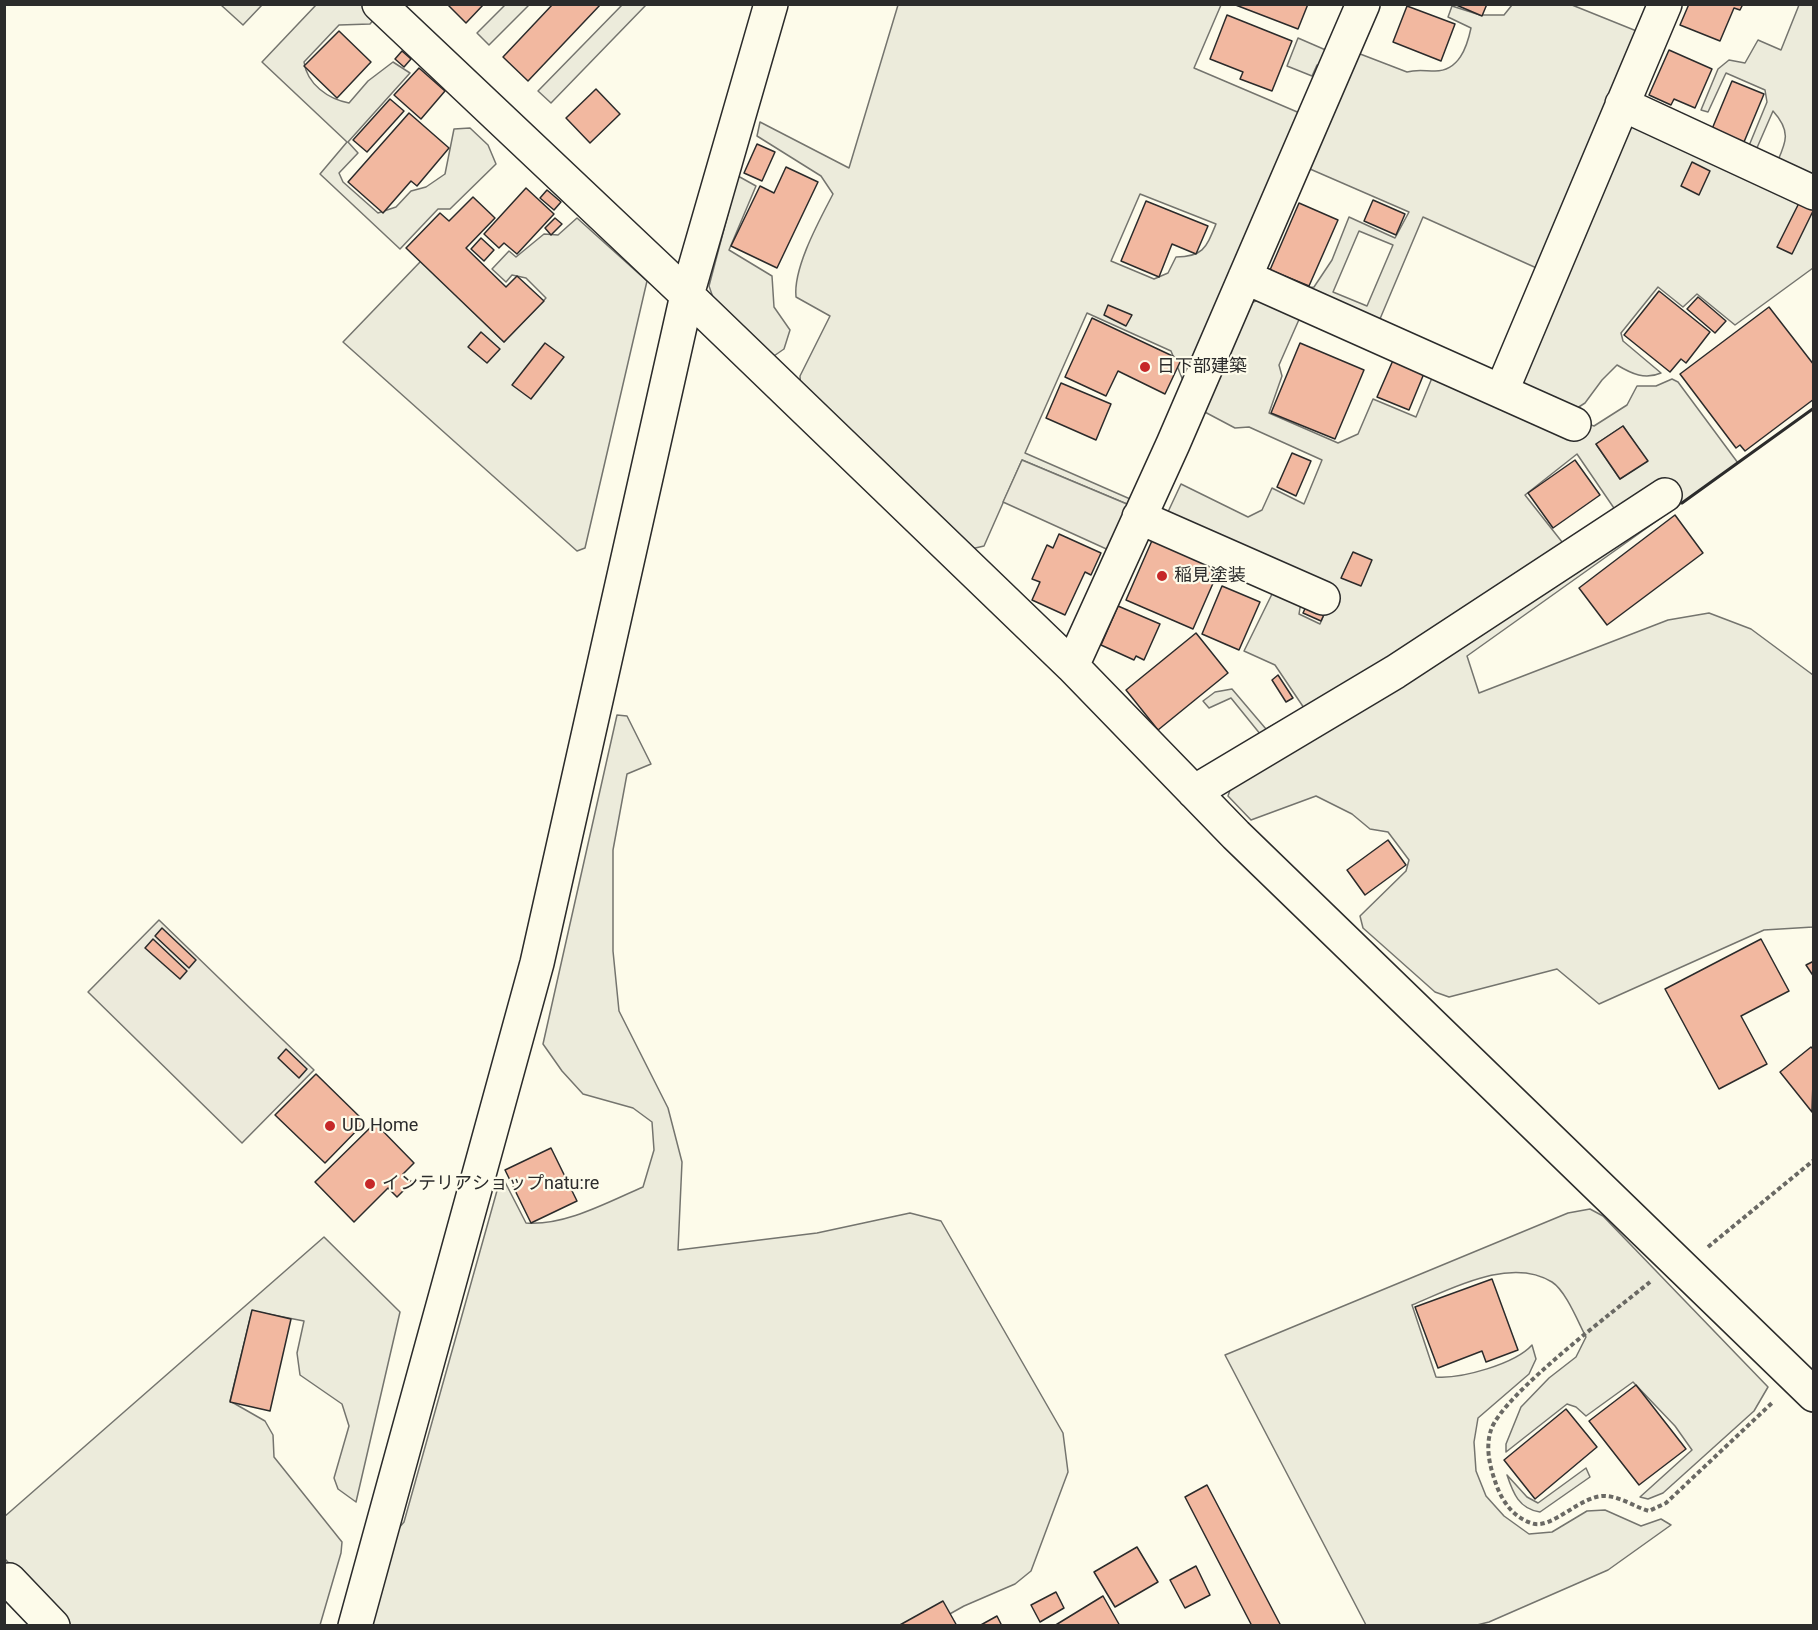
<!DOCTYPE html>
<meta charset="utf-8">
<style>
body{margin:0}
#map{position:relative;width:1818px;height:1630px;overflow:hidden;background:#fdfbea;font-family:Roboto,sans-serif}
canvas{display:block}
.frame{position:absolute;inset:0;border:6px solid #2b2b2b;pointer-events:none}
</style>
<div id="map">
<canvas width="1818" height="1630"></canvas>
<div class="frame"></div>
</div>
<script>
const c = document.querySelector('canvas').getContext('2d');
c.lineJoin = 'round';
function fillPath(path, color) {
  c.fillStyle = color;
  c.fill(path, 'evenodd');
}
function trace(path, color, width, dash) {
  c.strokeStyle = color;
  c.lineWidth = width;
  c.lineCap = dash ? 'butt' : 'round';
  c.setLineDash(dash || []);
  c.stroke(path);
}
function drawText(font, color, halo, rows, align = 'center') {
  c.font = font + ' Roboto,"Noto Sans JP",sans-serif';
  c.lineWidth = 4.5;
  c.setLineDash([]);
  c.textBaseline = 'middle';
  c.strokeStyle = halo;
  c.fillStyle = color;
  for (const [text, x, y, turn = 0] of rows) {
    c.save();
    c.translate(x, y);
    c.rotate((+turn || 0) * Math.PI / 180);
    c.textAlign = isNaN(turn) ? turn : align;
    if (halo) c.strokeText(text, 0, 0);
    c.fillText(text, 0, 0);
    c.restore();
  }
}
const green = new Path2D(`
 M 623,4 L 646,5 L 551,103 L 538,91 Z
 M 221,5 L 262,5 L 243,25 Z
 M 316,5 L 362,5 L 375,18 L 370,24 L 339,25 L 304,62 C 307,84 328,99 349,103 L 368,81 L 393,62 L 410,73 L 348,142 L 358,153 L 339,173 L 343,182 L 378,213 L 396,207 L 411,191 L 426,187 L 445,174 L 454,129 L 470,128 L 488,145 L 496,164 L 450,209 L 438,209 L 400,249 L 320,174 L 347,142 L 262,62 Z
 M 505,5 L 529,5 L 489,45 L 477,33 Z
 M 898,5 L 1221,5 L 1194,68 L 1302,114 L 1251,303 L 1263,298 L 1301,315 L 1279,365 L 1282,376 L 1269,413 L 1338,443 L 1358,434 L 1373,399 L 1416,417 L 1434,373 L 1594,426 L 1627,405 L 1637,386 L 1656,386 L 1672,379 L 1678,382 L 1738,463 L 1467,656 L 1479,693 L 1668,620 L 1709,613 L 1751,629 L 1813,675 L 1813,927 L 1764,930 L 1599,1004 L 1557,969 L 1449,997 L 1435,992 L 1363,928 L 1360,916 L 1406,871 L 1409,860 L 1388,832 L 1370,829 L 1352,814 L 1316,796 L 1251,820 L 1228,796 L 1231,787 L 1618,514 L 1577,454 L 1525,495 L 1566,547 L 1265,740 L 1231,698 L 1209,708 L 1203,701 L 1215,692 L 1232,689 L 1266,729 L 1304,708 L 1275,665 L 1244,651 L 1274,590 L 1301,602 L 1299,614 L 1320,624 L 1335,589 L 1167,514 L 1181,484 L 1248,517 L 1262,510 L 1272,488 L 1304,504 L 1322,460 L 1249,427 L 1235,428 L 1201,410 L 1186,388 L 1171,351 L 1087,313 L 1025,453 L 1137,502 L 1134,507 L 1022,460 L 984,546 L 971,549 L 801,390 L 800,376 L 830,316 L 796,297 C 793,268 819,221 833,194 L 821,176 L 757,136 L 760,122 L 849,168 ZM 1140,194 L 1216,224 C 1206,248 1203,257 1176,257 L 1168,273 L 1154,279 L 1111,261 ZM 1623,426 L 1647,461 L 1620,479 L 1596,444 Z
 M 1512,5 L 1572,5 L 1639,32 L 1541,270 L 1423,217 L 1377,326 L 1305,288 L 1314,287 L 1332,260 L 1349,217 L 1395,238 L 1409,212 L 1310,169 L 1307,162 L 1355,52 L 1407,72 C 1417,69 1425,71 1435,71 C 1459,71 1467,47 1471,28 L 1448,17 L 1452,6 L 1480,15 L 1504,15 ZM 1359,231 L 1393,245 L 1367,306 L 1333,292 Z
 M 1799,5 L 1813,5 L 1813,185 L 1775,167 C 1785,144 1793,133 1773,111 L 1753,157 L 1746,153 L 1767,102 L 1765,90 L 1726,73 L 1708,112 L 1701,110 L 1718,69 L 1729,60 L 1745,63 L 1758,40 L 1781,50 Z
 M 1298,38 L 1328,51 L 1322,67 L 1317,65 L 1312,76 L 1287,66 Z
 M 1640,123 L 1813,203 L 1813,268 L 1735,325 L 1697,294 L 1683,307 L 1658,287 L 1621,333 L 1623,341 L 1661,373 C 1645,380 1632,374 1617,365 L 1602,380 L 1585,403 L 1571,412 L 1524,392 L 1519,375 L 1625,127 Z
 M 738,176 L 756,186 L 729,250 L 772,276 L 774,307 L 790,330 L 784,349 L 771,358 L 717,309 L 709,286 Z
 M 577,218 L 647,281 L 585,548 L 577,551 L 343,342 L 421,261 L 504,342 L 546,298 L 526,278 L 512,275 L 506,282 L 492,269 L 509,251 L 516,257 L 544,234 L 558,235 Z
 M 617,715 L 627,716 L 651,764 L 627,774 L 613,850 L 613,951 L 619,1011 L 668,1108 L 682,1162 L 678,1250 L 817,1233 L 910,1213 L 941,1221 L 1063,1433 L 1068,1472 L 1031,1571 L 1015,1584 L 964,1606 L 930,1625 L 367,1626 L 392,1536 L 404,1522 L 500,1180 L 505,1182 L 526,1223 C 565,1226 608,1202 643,1187 L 654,1150 L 652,1122 L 633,1108 L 583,1094 L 562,1071 L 543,1044 Z
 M 1590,1209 L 1603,1216 L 1768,1387 L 1754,1411 L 1663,1493 L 1648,1499 L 1640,1497 L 1692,1450 L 1675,1426 L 1633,1382 L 1586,1416 L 1576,1407 L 1567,1404 L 1506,1452 L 1506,1444 L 1521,1407 L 1549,1378 L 1576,1357 L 1586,1337 C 1578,1322 1566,1291 1552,1282 C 1511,1256 1451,1289 1412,1305 L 1436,1377 C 1461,1379 1515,1364 1532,1345 L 1536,1359 L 1529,1374 L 1478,1418 L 1474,1442 L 1476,1471 L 1486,1496 L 1504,1516 L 1529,1534 L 1552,1532 L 1587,1511 L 1605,1510 L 1641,1526 L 1661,1519 L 1671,1525 L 1608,1570 L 1489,1622 L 1473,1626 L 1366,1625 L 1225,1355 L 1568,1213 Z
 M 324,1237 L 400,1312 L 356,1502 L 338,1489 L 334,1478 L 349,1426 L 342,1404 L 300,1375 L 297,1353 L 304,1321 L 252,1311 L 230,1401 L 265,1421 L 273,1435 L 274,1457 L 342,1542 L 341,1553 L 320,1625 L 66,1625 L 5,1559 L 4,1517 Z
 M 1586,1468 L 1590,1477 L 1540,1512 C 1519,1509 1513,1493 1507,1475 L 1527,1497 L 1538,1503 Z`);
fillPath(green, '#ecebdb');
trace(green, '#74746e', 1.5);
const parking = new Path2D(`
 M 1022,460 L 1134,507 L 1113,552 L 1003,502 Z
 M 159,920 L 314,1070 L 242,1143 L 88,992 Z`);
fillPath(parking, '#eceadb');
trace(parking, '#74746e', 1.5);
const building = new Path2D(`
 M 447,4 L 484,4 L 466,23 Z
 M 553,4 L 601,4 L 528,81 L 503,57 Z
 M 1233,4 L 1308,4 L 1298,29 Z
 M 1454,4 L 1487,4 L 1482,16 Z
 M 1689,4 L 1743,4 L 1740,10 L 1734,8 L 1720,41 L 1680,25 Z
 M 1407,6 L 1455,24 L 1441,61 L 1393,42 Z
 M 1227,15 L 1292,41 L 1272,91 L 1240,79 L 1243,72 L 1210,59 Z
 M 339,31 L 371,62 L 337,98 L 304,66 Z
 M 1669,50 L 1712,69 L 1695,108 L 1674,99 L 1671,105 L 1649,95 Z
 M 402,51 L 411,59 L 404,67 L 395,59 Z
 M 419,68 L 445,91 L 421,119 L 394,95 Z
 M 1732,81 L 1764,94 L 1744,142 L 1712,129 Z
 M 596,89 L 620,114 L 590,143 L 566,118 Z
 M 390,99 L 404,111 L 367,152 L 353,140 Z
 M 409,113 L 449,148 L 417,186 L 411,181 L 383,213 L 348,182 Z
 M 757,144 L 775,152 L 762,181 L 744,173 Z
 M 1692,162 L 1710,171 L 1699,195 L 1681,186 Z
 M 786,167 L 818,182 L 777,268 L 731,246 L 760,186 L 774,193 Z
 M 526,188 L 554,214 L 517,254 L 504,243 L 499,248 L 484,234 Z
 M 547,190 L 561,202 L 554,210 L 540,198 Z
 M 473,197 L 495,218 L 466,248 L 506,287 L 517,276 L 544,301 L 504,342 L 406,248 L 440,213 L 449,221 Z
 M 1801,199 L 1814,205 L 1814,209 L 1792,254 L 1777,247 Z
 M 1373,200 L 1405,214 L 1396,235 L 1364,221 Z
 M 1146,201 L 1208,226 L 1196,254 L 1172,244 L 1159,277 L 1121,261 Z
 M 1299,203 L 1338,220 L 1309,286 L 1270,270 Z
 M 555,218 L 562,224 L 551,235 L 545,228 Z
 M 481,238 L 494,250 L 484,261 L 471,249 Z
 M 1659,291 L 1710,332 L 1686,363 L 1681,359 L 1670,372 L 1624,335 Z
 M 1698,297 L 1726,321 L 1715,333 L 1687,309 Z
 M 1108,305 L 1132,315 L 1126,326 L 1104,315 Z
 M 1769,307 L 1814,365 L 1814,399 L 1745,451 L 1740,445 L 1736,448 L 1680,374 Z
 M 1092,318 L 1181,360 L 1165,394 L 1118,371 L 1106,396 L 1065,377 Z
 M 481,332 L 500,349 L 487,363 L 468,347 Z
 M 545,343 L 564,357 L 531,399 L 512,385 Z
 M 1300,343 L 1364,370 L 1335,439 L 1271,413 Z
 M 1394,358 L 1425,371 L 1409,410 L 1377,397 Z
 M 1061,383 L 1111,404 L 1096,440 L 1046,418 Z
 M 1623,426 L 1648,461 L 1620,479 L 1596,444 Z
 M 1292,453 L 1311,461 L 1296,496 L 1277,487 Z
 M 1575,460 L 1600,495 L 1553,528 L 1528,493 Z
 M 1675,515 L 1703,553 L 1607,625 L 1579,588 Z
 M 1059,534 L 1101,553 L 1091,575 L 1085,572 L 1065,615 L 1032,600 L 1040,582 L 1032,579 L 1047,545 L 1053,548 Z
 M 1154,536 L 1221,565 L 1193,629 L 1126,600 Z
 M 1353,552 L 1372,560 L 1361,586 L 1341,578 Z
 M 1222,586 L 1260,602 L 1239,650 L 1202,634 Z
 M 1308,602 L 1326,610 L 1321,621 L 1303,613 Z
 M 1118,606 L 1160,624 L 1144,660 L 1136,656 L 1134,660 L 1101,645 Z
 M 1196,633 L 1228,673 L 1158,730 L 1126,690 Z
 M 1278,675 L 1293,698 L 1286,702 L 1272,680 Z
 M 1388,840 L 1406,865 L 1365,895 L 1347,870 Z
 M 162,928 L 196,960 L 189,968 L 155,936 Z
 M 153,939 L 187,971 L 180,979 L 145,948 Z
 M 1761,939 L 1789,991 L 1741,1016 L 1767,1064 L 1719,1089 L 1665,989 Z
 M 1814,961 L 1814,977 L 1806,965 Z
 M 1811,1047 L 1814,1050 L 1812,1112 L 1780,1072 Z
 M 286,1049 L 307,1069 L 299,1078 L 278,1058 Z
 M 316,1074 L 365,1122 L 325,1163 L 275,1115 Z
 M 375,1123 L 414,1163 L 403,1174 L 412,1182 L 397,1197 L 388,1188 L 354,1222 L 315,1182 Z
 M 551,1148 L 577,1201 L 531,1223 L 505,1170 Z
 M 1492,1279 L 1518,1350 L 1486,1362 L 1482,1351 L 1438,1368 L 1415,1307 Z
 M 252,1310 L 291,1319 L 270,1411 L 230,1402 Z
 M 1636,1385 L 1686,1449 L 1639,1485 L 1589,1421 Z
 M 1566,1409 L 1597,1447 L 1535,1499 L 1504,1460 Z
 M 1207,1485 L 1281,1626 L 1252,1626 L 1185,1497 Z
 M 1137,1547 L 1158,1582 L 1115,1607 L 1094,1572 Z
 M 1196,1566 L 1210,1595 L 1185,1608 L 1170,1580 Z
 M 1056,1592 L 1064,1608 L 1040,1622 L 1031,1605 Z
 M 1103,1596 L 1120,1626 L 1054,1626 Z
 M 943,1601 L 957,1626 L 898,1626 Z
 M 997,1616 L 1002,1626 L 979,1626 Z`);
fillPath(building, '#f2b8a0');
trace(building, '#2b2b2b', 1.5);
const minor = new Path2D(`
 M 379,4 L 687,295 L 1072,666 L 1236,835 L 1814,1395
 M 1622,104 L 1814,193
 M 1245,277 L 1574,424
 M 1502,390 L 1665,4
 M 1139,517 L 1323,598
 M 1072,666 L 1173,444 L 1363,4
 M 1194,792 L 1395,672 L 1665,495
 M 4,1581 L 9,1580 L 53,1626
 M 355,1626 L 537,963 L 687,295 L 771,4`);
trace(minor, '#2b2b2b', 36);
trace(new Path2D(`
 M 1708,1247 L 1814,1160
 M 1650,1282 C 1617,1309 1502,1395 1491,1430 C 1485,1448 1490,1467 1496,1484 C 1502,1501 1513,1517 1531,1523 C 1552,1531 1581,1494 1606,1496 C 1621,1497 1635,1507 1649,1511 L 1666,1503 L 1773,1402`), '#6a6964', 4, [4.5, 3]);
trace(minor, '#fdfbea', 33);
trace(new Path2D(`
 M 1682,503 L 1814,408`), '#2b2b2b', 3);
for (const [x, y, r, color] of [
 [1145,367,6,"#c62828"],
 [1162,576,6,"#c62828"],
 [330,1126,6,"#c62828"],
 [370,1184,6,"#c62828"]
]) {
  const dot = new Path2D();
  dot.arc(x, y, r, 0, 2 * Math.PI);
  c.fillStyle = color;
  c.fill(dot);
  trace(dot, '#fdfbea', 2);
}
drawText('18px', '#2b2b2b', '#fdfbea', [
 ["日下部建築",1157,367],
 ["稲見塗装",1174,576],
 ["UD Home",342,1126],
 ["インテリアショップnatu:re",382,1184]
], 'left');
</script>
